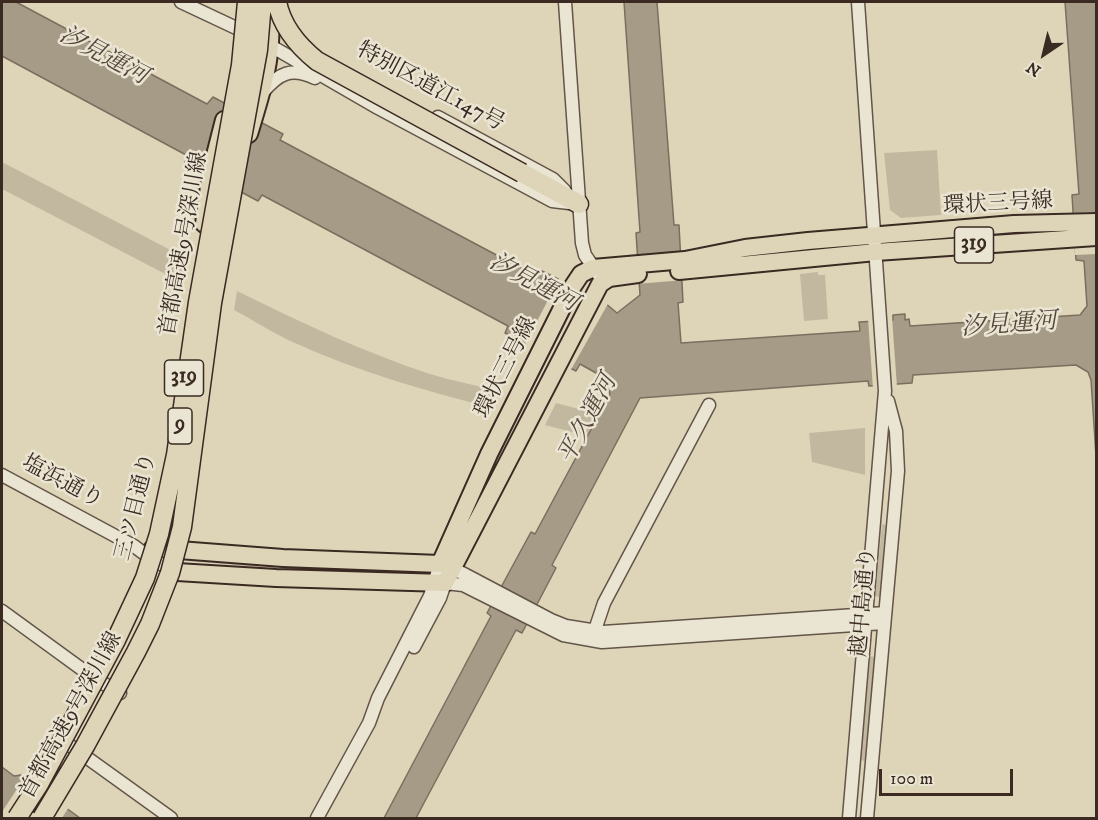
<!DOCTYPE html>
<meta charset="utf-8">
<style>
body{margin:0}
#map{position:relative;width:1098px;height:820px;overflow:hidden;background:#ded5b9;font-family:"IM FELL DW Pica",serif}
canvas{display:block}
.frame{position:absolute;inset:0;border:3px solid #3a2a22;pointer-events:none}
.north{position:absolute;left:1014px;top:24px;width:60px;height:60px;-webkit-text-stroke:4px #eae4d2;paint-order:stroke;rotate:215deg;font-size:16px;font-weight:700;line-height:24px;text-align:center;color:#3a2a22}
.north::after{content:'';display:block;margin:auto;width:21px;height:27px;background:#3a2a22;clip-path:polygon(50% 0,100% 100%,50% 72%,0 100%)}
.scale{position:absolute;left:879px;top:769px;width:134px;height:27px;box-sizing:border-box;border:3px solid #3a2a22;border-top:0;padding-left:8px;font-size:18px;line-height:21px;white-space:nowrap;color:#3a2a22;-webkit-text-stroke:4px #eae4d2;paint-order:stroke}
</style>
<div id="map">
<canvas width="1098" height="820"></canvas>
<div class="frame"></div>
<div class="north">N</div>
<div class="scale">100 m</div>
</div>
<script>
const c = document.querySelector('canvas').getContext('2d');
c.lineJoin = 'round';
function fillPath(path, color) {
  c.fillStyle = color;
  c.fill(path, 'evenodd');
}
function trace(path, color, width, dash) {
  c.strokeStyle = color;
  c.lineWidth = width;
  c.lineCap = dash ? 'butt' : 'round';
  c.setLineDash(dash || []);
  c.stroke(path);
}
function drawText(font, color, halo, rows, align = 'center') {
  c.font = font + ' "IM FELL DW Pica","Noto Serif JP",serif';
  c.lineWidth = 5;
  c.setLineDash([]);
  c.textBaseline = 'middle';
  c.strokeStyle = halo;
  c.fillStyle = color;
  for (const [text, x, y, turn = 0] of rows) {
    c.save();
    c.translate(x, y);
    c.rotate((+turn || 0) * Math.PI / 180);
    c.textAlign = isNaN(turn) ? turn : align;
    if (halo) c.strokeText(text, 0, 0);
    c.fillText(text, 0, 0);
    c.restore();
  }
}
fillPath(new Path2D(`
 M 937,150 L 941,215 L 901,218 L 890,210 L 884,153 Z
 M 2,162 L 182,256 L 187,260 L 183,287 L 170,280 L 171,277 L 2,189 Z
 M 818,272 L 818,275 L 825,275 L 828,319 L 804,321 L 800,274 Z
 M 237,291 C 300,322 363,352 430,374 C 453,381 478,386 501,391 L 493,408 C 425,391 359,372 295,343 C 274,334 255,321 234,310 Z
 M 556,403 L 598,414 L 587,436 L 545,425 Z
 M 865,428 L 865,475 L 812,462 L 809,433 Z
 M 884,524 L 887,527 L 880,597 L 875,596 L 882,525 Z
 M 189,558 C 233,561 277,568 321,569 L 321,572 C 277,570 233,564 189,561 Z
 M 870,656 L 875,657 L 866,759 L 863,761 L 861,758 Z`), '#c2b89f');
const water = new Path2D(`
 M 2,2 L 16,2 L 207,104 L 213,97 L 283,134 L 280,140 L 536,276 L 540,270 L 604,302 L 617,313 L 640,295 L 636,233 L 640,232 L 624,2 L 657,2 L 674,225 L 679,225 L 683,302 L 678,303 L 681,343 L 860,331 L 859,322 L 893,320 L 893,315 L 905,314 L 905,320 L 909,319 L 910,326 L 1080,315 L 1087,306 L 1084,261 L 1076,260 L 1072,195 L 1079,194 L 1065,2 L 1096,2 L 1096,456 L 1091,380 L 1088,372 L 1076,365 L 913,375 L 912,383 L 869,386 L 868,381 L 640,398 L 552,565 L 556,568 L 522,633 L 516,630 L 416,818 L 384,818 L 491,616 L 487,613 L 531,532 L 535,534 L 610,394 L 605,378 L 580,364 L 576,371 L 570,368 L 568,372 L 509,341 L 511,336 L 505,333 L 508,326 L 262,195 L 258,201 L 185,162 L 188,156 L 2,56 Z
 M 2,767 L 14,776 L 21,775 L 80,818 L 2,818 Z`);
fillPath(water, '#a69b86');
trace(water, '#7b6e5e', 1.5);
fillPath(new Path2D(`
 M 1096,212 L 1096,254 L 1075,255 L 1071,213 Z
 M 683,253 L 685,280 L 636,284 L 634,256 Z
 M 560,277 L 609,302 L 568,375 L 522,350 Z
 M 892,317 L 897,387 L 873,389 L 868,319 Z
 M 26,775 L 69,807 L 62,818 L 2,818 L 2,812 Z`), '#ded5b9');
const tertiary = new Path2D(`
 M 181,2 L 249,34
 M 565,2 L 582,243 L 585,255 L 598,274
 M 264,42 L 378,108 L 552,201 L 569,203
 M 263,92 C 279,73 291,67 315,78
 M 438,117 L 553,179 L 565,191
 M 2,475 L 134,546 L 150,558 L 176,572
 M 2,611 L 94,678 L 120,693
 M 593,636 L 604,603 L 709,405
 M 414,647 L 440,598 L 445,583 L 463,585 L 563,635 L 602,642 L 884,623
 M 61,739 L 171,818
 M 317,818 L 369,723 L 378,698 L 430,596 L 440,564 L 462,573 L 551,620 L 566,626 L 603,632 L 885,613
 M 849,818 L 885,391 L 858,2
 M 867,818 L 898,471 L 896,431 L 888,401`);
const primary = new Path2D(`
 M 249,134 C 258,104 268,74 270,43 C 271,30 270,15 269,2
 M 204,224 L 211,171 L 224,120
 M 679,271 L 876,252 L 1096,237
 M 153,548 L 283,558 L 440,564 L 489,454 L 573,286 L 581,274 L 593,268 L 685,260 L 745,248 L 808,241 L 1014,224 L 1096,222
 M 177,572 L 276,578 L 445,583 L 600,284 L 609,278 L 638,274`);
const motorway = new Path2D(`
 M 522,173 L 579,204`);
trace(tertiary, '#635548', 15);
trace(primary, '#3a2a22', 20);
trace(motorway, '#3a2a22', 21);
trace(tertiary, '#eae4d2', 12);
trace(primary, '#ded5b9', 16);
trace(motorway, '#ded5b9', 18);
const motorwayBridge = new Path2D(`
 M 277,2 C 282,27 297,45 317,61 L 522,173
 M 17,818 L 39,784 L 116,640 L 145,578 L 159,534 L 176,455 L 198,302 L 241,65 L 247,2
 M 42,818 L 85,746 L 136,652 L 150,624 L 170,573 L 182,527 L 212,303 L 258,50 L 262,2`);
trace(motorwayBridge, '#3a2a22', 21, []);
trace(motorwayBridge, '#ded5b9', 18);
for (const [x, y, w] of [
 [974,245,39],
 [184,378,39],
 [180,426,24]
]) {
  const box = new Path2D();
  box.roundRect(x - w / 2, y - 18, w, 36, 4.5);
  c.fillStyle = '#eae4d2';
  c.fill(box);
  trace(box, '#3a2a22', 1.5);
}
drawText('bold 21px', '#3a2a22', null, [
 ["319",974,245],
 ["319",184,378],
 ["9",180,426]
]);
drawText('22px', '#3a2a22', '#eae4d2', [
 ["特別区道江147号",430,88,28],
 ["環状三号線",998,205,-3],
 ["首都高速9号深川線",185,244,-80],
 ["環状三号線",507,368,-63],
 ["塩浜通り",62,483,28],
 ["三ツ目通り",137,507,-76],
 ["越中島通り",865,602,-85],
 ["首都高速9号深川線",72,716,-61]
]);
drawText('italic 24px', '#55463b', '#eae4d2', [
 ["汐見運河",103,57,28],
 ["汐見運河",533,284,28],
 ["汐見運河",1009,326,-4],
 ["平久運河",589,420,-62]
]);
</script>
